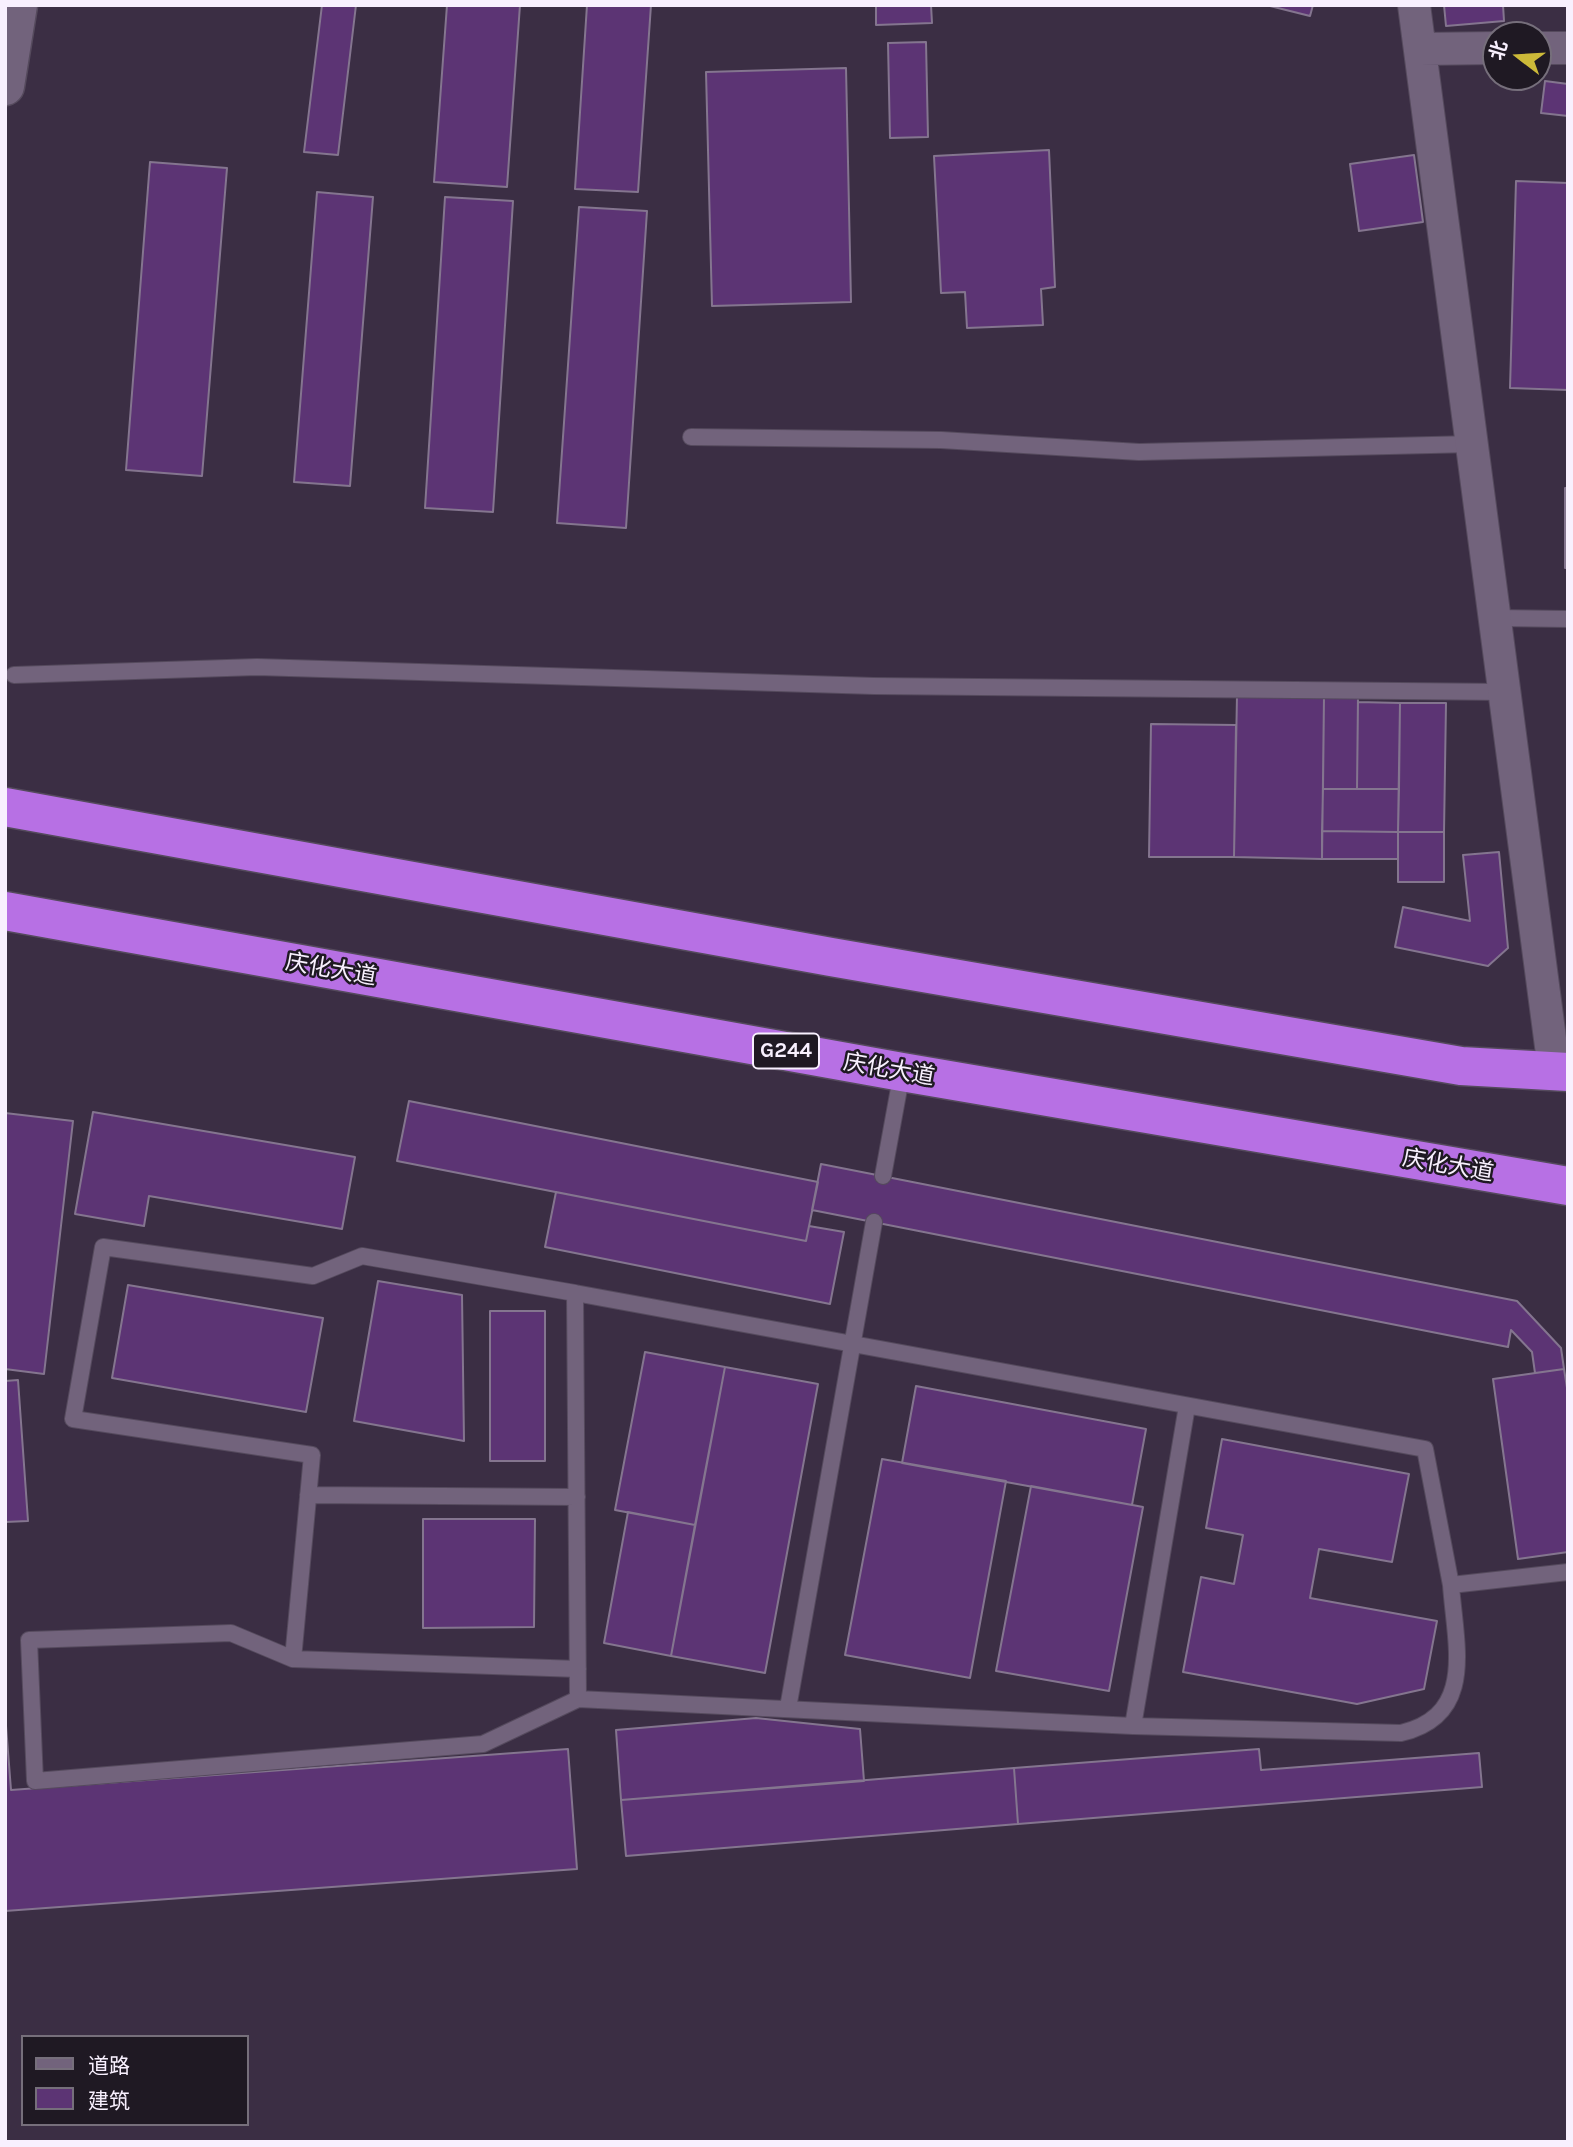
<!DOCTYPE html>
<meta charset="utf-8">
<style>
body{margin:0}
#map{position:relative;width:1573px;height:2147px;overflow:hidden;background:#3b2e44;font-family:Karla,"Noto Sans SC",sans-serif}
canvas{display:block}
.frame{position:absolute;inset:0;border:7px solid #f8f0fe;pointer-events:none}
.legend{position:absolute;left:21px;top:2035px;width:228px;height:91px;box-sizing:border-box;background:#1f1923;border:2px solid #766f7b;margin:0;padding:9px 12px;list-style:none;font-size:21px;color:#f8f0fe}
.legend li{display:flex;align-items:center;gap:14px;height:35px}
.legend b{width:35px;border:2px solid #766f7b}
.north{position:absolute;left:1482px;top:21px;width:70px;height:70px;box-sizing:border-box;background:#1f1923;border:2px solid #766f7b;border-radius:50%;rotate:287deg;font-size:19px;font-weight:700;line-height:28px;text-align:center;color:#f8f0fe}
.north::after{content:'';display:block;margin:auto;width:24px;height:32px;background:#ccb939;clip-path:polygon(50% 0,100% 100%,50% 72%,0 100%)}
</style>
<div id="map">
<canvas width="1573" height="2147"></canvas>
<div class="frame"></div>
<ul class="legend">
<li><b style="height:9px;background:#72637c"></b>道路</li>
<li><b style="height:19px;background:#5c3474"></b>建筑</li>
</ul>
<div class="north">北</div>
</div>
<script>
const c = document.querySelector('canvas').getContext('2d');
c.lineJoin = 'round';
function fillPath(path, color) {
  c.fillStyle = color;
  c.fill(path, 'evenodd');
}
function trace(path, color, width, dash) {
  c.strokeStyle = color;
  c.lineWidth = width;
  c.lineCap = dash ? 'butt' : 'round';
  c.setLineDash(dash || []);
  c.stroke(path);
}
function drawText(font, color, halo, rows, align = 'center') {
  c.font = font + ' Karla,"Noto Sans SC",sans-serif';
  c.lineWidth = 5;
  c.setLineDash([]);
  c.textBaseline = 'middle';
  c.strokeStyle = halo;
  c.fillStyle = color;
  for (const [text, x, y, turn = 0] of rows) {
    c.save();
    c.translate(x, y);
    c.rotate((+turn || 0) * Math.PI / 180);
    c.textAlign = isNaN(turn) ? turn : align;
    if (halo) c.strokeText(text, 0, 0);
    c.fillText(text, 0, 0);
    c.restore();
  }
}
const building = new Path2D(`
 M 322,5 L 356,5 L 338,155 L 304,152 Z
 M 447,5 L 520,5 L 507,187 L 434,182 Z
 M 587,5 L 651,5 L 638,192 L 575,189 Z
 M 876,5 L 931,5 L 932,23 L 876,25 Z
 M 1266,5 L 1313,5 L 1310,16 Z
 M 1444,5 L 1503,5 L 1504,21 L 1446,26 Z
 M 926,42 L 928,137 L 890,138 L 888,43 Z
 M 846,68 L 851,302 L 712,306 L 706,72 Z
 M 1545,81 L 1568,84 L 1568,116 L 1541,113 Z
 M 1049,150 L 1055,287 L 1041,289 L 1043,325 L 967,328 L 965,292 L 941,293 L 934,156 Z
 M 1414,155 L 1423,222 L 1359,231 L 1350,164 Z
 M 150,162 L 227,168 L 202,476 L 126,470 Z
 M 1516,181 L 1568,183 L 1568,390 L 1510,388 Z
 M 317,192 L 373,197 L 350,486 L 294,482 Z
 M 445,197 L 513,201 L 493,512 L 425,508 Z
 M 579,207 L 647,211 L 626,528 L 557,523 Z
 M 1565,488 L 1568,488 L 1568,568 L 1565,568 Z
 M 1237,695 L 1324,696 L 1322,859 L 1234,857 Z
 M 1324,696 L 1358,696 L 1357,789 L 1323,789 Z
 M 1358,702 L 1400,703 L 1399,789 L 1357,789 Z
 M 1400,703 L 1446,703 L 1444,832 L 1398,832 Z
 M 1151,724 L 1236,725 L 1234,857 L 1149,857 Z
 M 1323,789 L 1399,789 L 1398,832 L 1322,831 Z
 M 1322,831 L 1398,832 L 1398,859 L 1322,859 Z
 M 1398,832 L 1444,832 L 1444,882 L 1398,882 Z
 M 1499,852 L 1508,948 L 1488,966 L 1395,947 L 1403,907 L 1470,921 L 1463,855 Z
 M 409,1101 L 818,1182 L 806,1241 L 397,1161 Z
 M 93,1112 L 355,1157 L 342,1229 L 149,1196 L 144,1226 L 75,1214 Z
 M 5,1113 L 73,1121 L 44,1374 L 5,1369 Z
 M 821,1164 L 1517,1301 L 1561,1348 L 1564,1369 L 1535,1373 L 1532,1352 L 1511,1330 L 1508,1347 L 812,1210 Z
 M 556,1192 L 806,1241 L 809,1226 L 844,1232 L 830,1304 L 545,1247 Z
 M 378,1281 L 462,1295 L 464,1441 L 354,1421 Z
 M 128,1285 L 323,1318 L 306,1412 L 112,1378 Z
 M 490,1311 L 545,1311 L 545,1461 L 490,1461 Z
 M 645,1352 L 725,1367 L 695,1525 L 615,1510 Z
 M 725,1367 L 818,1384 L 765,1673 L 671,1656 Z
 M 1564,1369 L 1568,1394 L 1568,1552 L 1518,1559 L 1493,1379 Z
 M 18,1380 L 28,1521 L 5,1522 L 5,1381 Z
 M 916,1386 L 1146,1429 L 1132,1505 L 902,1463 Z
 M 1222,1439 L 1409,1474 L 1392,1562 L 1319,1549 L 1310,1598 L 1437,1621 L 1424,1689 L 1357,1704 L 1183,1672 L 1201,1577 L 1234,1584 L 1243,1535 L 1206,1528 Z
 M 882,1459 L 1006,1481 L 970,1678 L 845,1655 Z
 M 1031,1486 L 1143,1507 L 1109,1691 L 996,1671 Z
 M 628,1512 L 695,1525 L 671,1656 L 604,1643 Z
 M 423,1519 L 535,1519 L 534,1627 L 423,1628 Z
 M 5,1713 L 11,1790 L 568,1749 L 577,1869 L 5,1911 Z
 M 756,1718 L 860,1729 L 864,1781 L 621,1800 L 616,1730 Z
 M 1259,1749 L 1261,1770 L 1479,1753 L 1482,1787 L 1018,1824 L 1014,1768 Z
 M 1014,1768 L 1018,1824 L 626,1856 L 621,1800 Z`);
fillPath(building, '#5c3474');
trace(building, '#84758f', 2);
const lane = new Path2D(`
 M 691,437 L 941,440 L 1139,452 L 1473,444
 M 1496,618 L 1568,619
 M 14,675 L 257,667 L 874,686 L 1506,692
 M 883,1176 L 902,1072
 M 308,1495 L 577,1497
 M 293,1659 L 312,1455 L 73,1419 L 103,1247 L 313,1276 L 362,1256 L 575,1293
 M 578,1669 L 293,1659 L 231,1633 L 29,1640 L 35,1781 L 483,1744 L 578,1699 L 1133,1726 L 1401,1733 C 1477,1715 1455,1644 1451,1585
 M 578,1699 L 575,1293 L 1425,1449 L 1451,1585 L 1568,1572
 M 788,1708 L 874,1222
 M 1133,1726 L 1187,1406`);
const street = new Path2D(`
 M 1414,5 L 1554,1069
 M 1538,48 L 1568,48
 M 1420,49 L 1496,48`);
const secondary = new Path2D(`
 M 5,86 L 18,5`);
const highway = new Path2D(`
 M 5,807 L 831,957 L 1461,1066 L 1568,1072
 M 5,911 L 902,1072 L 1568,1186`);
trace(lane, '#554a5d', 18);
trace(street, '#554a5d', 34);
trace(secondary, '#554a5d', 41);
trace(highway, '#554a5d', 41);
trace(lane, '#72637c', 16);
trace(street, '#72637c', 32);
trace(secondary, '#72637c', 38);
trace(highway, '#b770e4', 38);
for (const [x, y, w] of [
 [786,1051,66]
]) {
  const box = new Path2D();
  box.roundRect(x - w / 2, y - 17.5, w, 35, 5);
  c.fillStyle = '#1f1923';
  c.fill(box);
  trace(box, '#f8f0fe', 2);
}
drawText('bold 21px', '#f8f0fe', null, [
 ["G244",786,1051]
]);
drawText('23px', '#f8f0fe', '#1f1923', [
 ["庆化大道",331,970,10],
 ["庆化大道",889,1070,10],
 ["庆化大道",1448,1166,10]
]);
</script>
